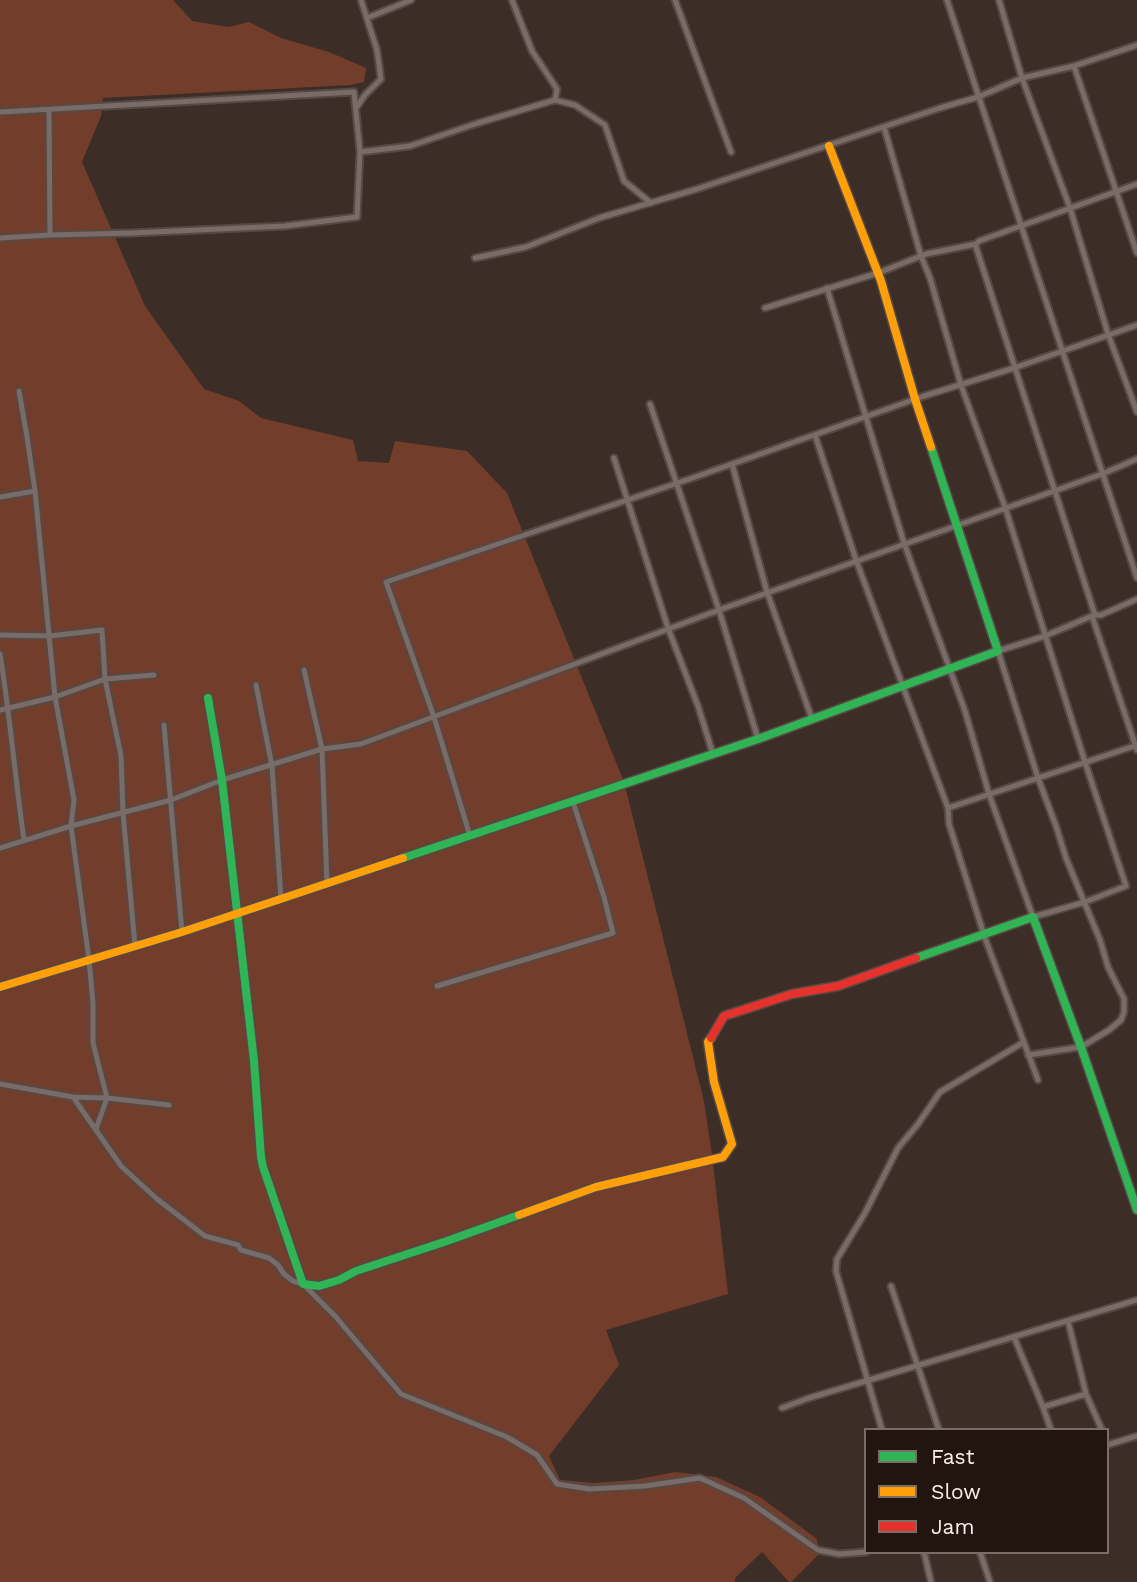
<!DOCTYPE html>
<style>
body{margin:0}
#map{position:relative;width:1137px;height:1582px;overflow:hidden;background:#3d2d27;font-family:"Work Sans",sans-serif}
canvas{display:block}
.legend{position:absolute;left:864px;top:1428px;width:245px;height:126px;box-sizing:border-box;background:#221510;border:2px solid #7a6c66;margin:0;padding:9px 12px;list-style:none;font-size:21px;color:#feeee8}
.legend li{display:flex;align-items:center;gap:14px;height:35px}
.legend b{width:35px;border:2px solid #7a6c66}
</style>
<div id="map">
<canvas width="1137" height="1582"></canvas>
<ul class="legend">
<li><b style="height:9px;background:#30b455"></b>Fast</li>
<li><b style="height:9px;background:#ff9f0a"></b>Slow</li>
<li><b style="height:9px;background:#e5322d"></b>Jam</li>
</ul>
</div>
<script>
const c = document.querySelector('canvas').getContext('2d');
c.lineJoin = 'round';
function fillPath(path, color) {
  c.fillStyle = color;
  c.fill(path, 'evenodd');
}
function trace(path, color, width, dash) {
  c.strokeStyle = color;
  c.lineWidth = width;
  c.lineCap = dash ? 'butt' : 'round';
  c.setLineDash(dash || []);
  c.stroke(path);
}
fillPath(new Path2D(`
 M 0,0 L 173,0 L 192,21 L 229,27 L 249,22 L 281,38 L 329,52 L 366,68 L 364,82 L 350,85 L 103,98 L 101,116 L 82,162 L 145,306 L 204,389 L 239,401 L 261,418 L 353,440 L 358,461 L 389,463 L 395,441 L 467,451 L 507,493 L 624,782 L 704,1101 L 712,1155 L 728,1294 L 606,1330 L 619,1365 L 549,1456 L 560,1480 L 593,1483 L 634,1480 L 675,1472 L 716,1477 L 760,1497 L 817,1539 L 819,1554 L 791,1582 L 789,1582 L 762,1552 L 735,1578 L 735,1582 L 0,1582 Z`), '#723d2a');
const street = new Path2D(`
 M 512,0 L 532,51 L 557,89 L 555,100 L 575,105 L 605,125 L 624,181 L 651,203
 M 675,0 L 731,152
 M 947,0 L 1137,578
 M 999,0 L 1022,78 L 1070,208 L 1108,334 L 1137,412
 M 367,18 L 411,0
 M 1074,66 L 1137,253
 M 356,108 L 365,95 L 381,79 L 377,50 L 361,0
 M 49,110 L 50,235 L 132,233 L 285,226 L 357,217 L 360,152
 M 0,112 L 354,92 L 360,152 L 410,146 L 478,123 L 555,100
 M 1137,184 L 979,241 L 976,244 L 976,247 L 1095,615 L 1101,615 L 1137,599
 M 0,238 L 50,235
 M 475,258 L 526,247 L 599,218 L 697,189 L 940,108 L 978,97 L 1022,78 L 1074,66 L 1137,45
 M 827,288 L 904,543 L 965,711 L 989,794 L 1033,917 L 1085,902 L 1126,886 L 1085,762 L 1005,507 L 961,385 L 930,278 L 921,256 L 884,127
 M 765,308 L 878,273 L 926,254 L 976,244
 M 19,391 L 27,437 L 35,491 L 55,697 L 74,800 L 71,826 L 89,960 L 93,1003 L 93,1043 L 107,1098 L 96,1129
 M 650,404 L 719,610 L 758,739
 M 815,435 L 856,560 L 948,808
 M 614,458 L 668,628 L 698,706 L 713,754
 M 732,464 L 767,592 L 812,719
 M 0,497 L 35,491
 M 1092,616 L 1137,750
 M 0,635 L 50,636 L 102,630 L 105,679 L 121,756 L 123,813 L 135,946
 M 0,654 C 10,715 15,778 24,840
 M 304,670 L 322,749 L 327,884
 M 256,685 L 272,766 L 281,899
 M 0,710 L 55,697 L 105,679 L 154,675
 M 164,725 L 182,932
 M 470,836 L 434,717 L 386,582 L 701,475 L 924,396 L 1014,368 L 1137,325
 M 0,848 L 71,826 L 171,800 L 222,780 L 322,749 L 361,744 L 719,610 L 1102,474 L 1137,459
 M 437,986 L 613,933 L 604,897 L 573,802
 M 1028,1055 L 1081,1047 L 1109,1030 L 1121,1020 L 1124,1012 L 1124,999 L 1108,967 L 1100,940 L 1066,858 L 1056,826 L 1038,778 L 998,651 L 1045,636 L 1092,616
 M 1038,1080 L 985,938 L 949,824 L 948,808 L 1137,745
 M 0,1084 L 73,1097 L 121,1166 L 157,1199 L 205,1236 L 238,1245 L 241,1250 L 269,1258 L 278,1265 L 284,1274 L 293,1281 L 303,1284 L 335,1316 L 401,1394 L 507,1437 L 537,1455 L 557,1484 L 589,1489 L 645,1486 L 700,1478 L 744,1498 L 818,1550 L 839,1554 L 866,1552
 M 73,1097 L 107,1098 L 169,1105
 M 891,1286 L 939,1430
 M 1068,1321 L 1086,1394
 M 1014,1337 L 1043,1407
 M 782,1408 L 809,1398 L 1137,1300
 M 882,1430 L 836,1271 L 837,1259 L 865,1213 L 898,1148 L 918,1124 L 940,1092 L 1024,1042
 M 1051,1430 L 1043,1407 L 1086,1394 L 1102,1430
 M 1107,1445 L 1137,1436
 M 924,1552 L 931,1582
 M 980,1552 L 990,1582`);
const fast = new Path2D(`
 M 208,698 L 222,780 L 254,1061 L 261,1157 L 263,1167 L 303,1284 L 319,1286 L 339,1280 L 356,1271 L 447,1241 L 519,1215
 M 403,858 L 758,739 L 998,651 L 931,447
 M 916,958 L 1033,917 L 1081,1047 L 1137,1210`);
const slow = new Path2D(`
 M 829,146 L 881,281 L 915,399 L 931,447
 M 0,987 L 182,932 L 403,858
 M 519,1215 L 596,1187 L 723,1157 L 732,1144 L 714,1082 L 708,1042 L 711,1038`);
const jam = new Path2D(`
 M 711,1038 L 724,1016 L 792,994 L 838,986 L 916,958`);
trace(street, '#564944', 9);
trace(fast, '#564944', 11);
trace(slow, '#564944', 11);
trace(jam, '#564944', 11);
trace(street, '#796c68', 5);
trace(fast, '#30b455', 8);
trace(slow, '#ff9f0a', 8);
trace(jam, '#e5322d', 8);
</script>
